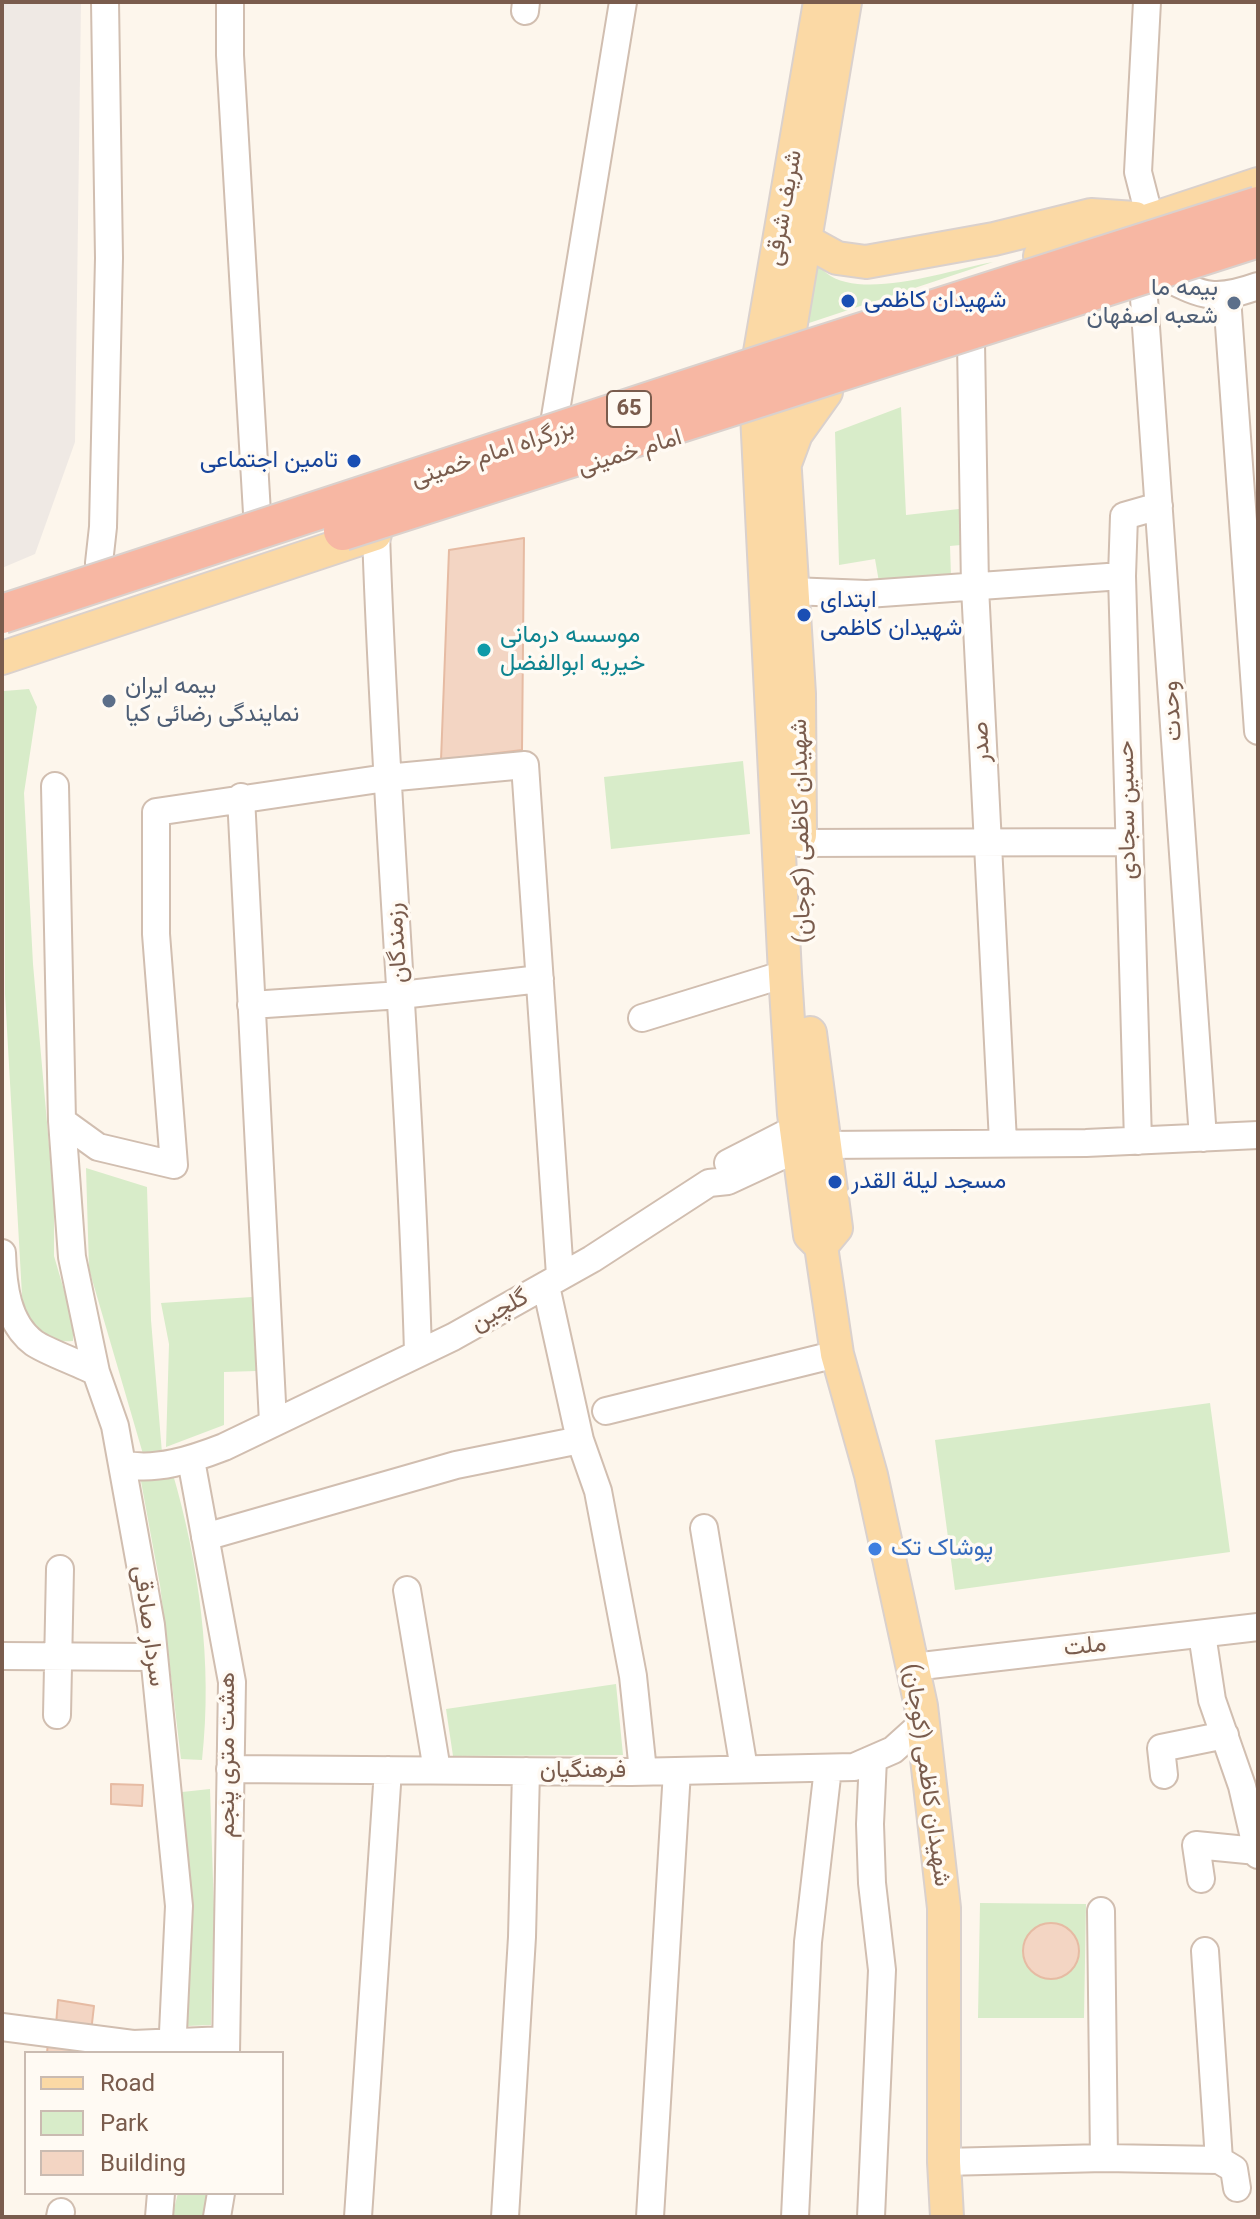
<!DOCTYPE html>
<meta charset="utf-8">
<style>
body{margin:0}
#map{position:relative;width:1260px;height:2219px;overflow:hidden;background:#fdf6ec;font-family:Roboto,sans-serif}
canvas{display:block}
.frame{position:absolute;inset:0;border:4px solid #7a5c4d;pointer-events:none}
.legend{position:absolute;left:24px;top:2051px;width:260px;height:144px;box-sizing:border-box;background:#fffaf3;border:2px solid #cabbb1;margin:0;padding:10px 14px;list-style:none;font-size:24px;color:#7a5c4d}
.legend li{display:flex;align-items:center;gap:16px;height:40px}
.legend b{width:40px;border:2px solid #cabbb1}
</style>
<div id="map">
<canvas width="1260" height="2219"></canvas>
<div class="frame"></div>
<ul class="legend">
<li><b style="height:10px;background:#fbd9a5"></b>Road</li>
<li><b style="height:22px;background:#d8ecc9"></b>Park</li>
<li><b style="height:22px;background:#f3d5c3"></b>Building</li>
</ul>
</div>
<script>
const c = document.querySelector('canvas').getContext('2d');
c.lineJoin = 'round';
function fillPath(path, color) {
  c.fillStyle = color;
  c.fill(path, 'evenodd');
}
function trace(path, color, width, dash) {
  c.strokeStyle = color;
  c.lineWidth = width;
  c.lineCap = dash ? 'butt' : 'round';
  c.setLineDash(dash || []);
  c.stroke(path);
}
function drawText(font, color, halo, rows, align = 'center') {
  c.font = font + ' Roboto,Vazirmatn,sans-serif';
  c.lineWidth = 7;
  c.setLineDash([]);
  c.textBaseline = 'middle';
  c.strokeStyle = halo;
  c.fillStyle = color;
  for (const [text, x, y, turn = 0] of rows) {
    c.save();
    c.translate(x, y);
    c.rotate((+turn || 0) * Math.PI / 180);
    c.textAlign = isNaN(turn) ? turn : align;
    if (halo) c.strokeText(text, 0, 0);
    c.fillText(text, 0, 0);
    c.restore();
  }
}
fillPath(new Path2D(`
 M 2,2 L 81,2 L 75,442 L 35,554 L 2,568 Z`), '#efe9e4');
fillPath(new Path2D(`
 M 812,257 C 821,269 830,279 846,282 C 887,292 951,270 993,262 L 800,326 Z
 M 901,407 L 906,515 L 959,509 L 961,545 L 950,546 L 951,576 L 879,582 L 875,559 L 839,565 L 835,432 Z
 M 29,689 L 37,707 L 24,793 L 33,964 L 54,1202 L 54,1256 L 73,1321 L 73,1341 C 46,1343 38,1334 23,1313 L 5,994 L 4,691 Z
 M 743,761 L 750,834 L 611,849 L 604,777 Z
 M 86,1168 L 147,1187 L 151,1320 L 162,1453 L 143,1454 L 89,1269 Z
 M 252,1297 L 256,1371 L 224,1372 L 224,1425 L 166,1447 L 169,1344 L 161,1303 Z
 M 1210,1403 L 1230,1552 L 955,1590 L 935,1440 Z
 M 172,1471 C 199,1563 213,1663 202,1760 L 181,1759 L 160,1585 L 140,1476 Z
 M 616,1684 L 623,1755 L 453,1756 L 446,1709 Z
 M 210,1789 L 214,1910 L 211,2025 L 188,2026 L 189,1938 L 182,1792 Z
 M 980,1903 L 1086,1904 L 1084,2018 L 978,2018 Z
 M 178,2193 L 212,2193 L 209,2217 L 172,2217 Z`), '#d8ecc9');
const building = new Path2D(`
 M 524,538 L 522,750 L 441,760 L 449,550 Z
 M 111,1784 L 143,1785 L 142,1806 L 111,1804 Z
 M1023 1951a28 28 0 1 1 56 0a28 28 0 1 1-56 0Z
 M 58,2000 L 94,2006 L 91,2032 L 56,2025 Z
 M 48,2042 L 129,2053 L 47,2053 Z`);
fillPath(building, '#f3d5c3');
trace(building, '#e6bba3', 2);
const minor = new Path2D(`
 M 230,2 L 230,55 L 257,513
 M 1147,2 L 1138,172 L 1150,219
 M 525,11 L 526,2
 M 1165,277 C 1204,297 1216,301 1258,286
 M 1143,284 L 1203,1138
 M 1227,297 L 1258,731
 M 971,342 L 975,587 L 1003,1142
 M 555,417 L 623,2
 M 376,533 C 385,807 410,1079 418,1352
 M 99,563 L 103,527 L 109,258 L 105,2
 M 791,591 L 867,594 L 1122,576
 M 55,786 L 62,1121 L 72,1257 L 96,1372
 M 241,797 L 273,1422
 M 800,843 L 1128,842
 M 251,1005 L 401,995 L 540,979
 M 642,1018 L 785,974
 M 62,1121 L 98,1147 L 174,1165 L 156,934 L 156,812 L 386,778 L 525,765 L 560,1275
 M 1138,1141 L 1122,576 L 1124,516 L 1159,506
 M 728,1163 L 810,1121
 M 2,1253 C 3,1285 7,1323 34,1343 C 45,1351 81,1364 96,1372 L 115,1426 L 151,1625 L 179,1906 L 172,2053
 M 546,1286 L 580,1440 L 598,1491 L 633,1676 L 643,1771
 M 606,1411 L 837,1354
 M 191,1460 L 232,1682 L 226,2053
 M 122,1464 C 155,1472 193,1459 224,1447 L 453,1337 L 592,1259 L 709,1183 L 728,1181 L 799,1148 L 824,1145 L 1086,1143 L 1258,1135
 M 704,1528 L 744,1769
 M 205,1537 L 456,1465 L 580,1440
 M 407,1590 L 437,1770
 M 1202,1634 L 1212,1700 L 1242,1786 L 1258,1855
 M 2,1656 L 154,1657
 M 913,1667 L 1258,1627
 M 57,1715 L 60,1569
 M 230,1769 L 631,1772 L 854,1767 L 893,1750 L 923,1723
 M 1164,1775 L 1161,1748 L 1225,1735
 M 1201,1879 L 1196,1845 L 1257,1851
 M 1101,1911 L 1104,2158
 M 1205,1951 L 1219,2160
 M 2,2027 L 133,2044 L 226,2040
 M 944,2162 L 1104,2158 L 1219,2160 L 1234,2169 L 1237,2188
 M 60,2217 L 61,2212
 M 159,2217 L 161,2193
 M 217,2217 L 221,2193
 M 358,2217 L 388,1770
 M 505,2217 L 522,1937 L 526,1771
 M 650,2217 L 677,1771
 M 795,2217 L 808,1942 L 828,1768
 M 871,2217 L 882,1970 L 872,1883 L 870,1824 L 873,1759`);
const major = new Path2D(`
 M 820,2 L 760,352 L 757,414 L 785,974 L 794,1114 L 810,1235 L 821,1246 L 837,1354 L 871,1475 L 921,1706 L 944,1908 L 944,2162 L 947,2217
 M 806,241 L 837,258 L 866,262 L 994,239 L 1091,215 L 1135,218
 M 1040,256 L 1258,184
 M 786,461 L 796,434 L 826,392
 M 2,658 L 375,534
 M 800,835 L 799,694 L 781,408 L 788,341 L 845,2
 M 810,1033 L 836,1228 L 821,1246`);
trace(minor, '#d1beb0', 30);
trace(major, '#dad1cd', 36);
trace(minor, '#fff', 26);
trace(major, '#fbd9a5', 32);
const highwayBridge = new Path2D(`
 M 343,531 L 1258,238
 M 2,614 L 809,349 L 1258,206`);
trace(highwayBridge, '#dad1cd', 42, []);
trace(highwayBridge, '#f7b7a3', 38);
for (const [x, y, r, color] of [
 [848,301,8,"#1a4fb4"],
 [1234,303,8,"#5c6f8a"],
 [354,461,8,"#1a4fb4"],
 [804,615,8,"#1a4fb4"],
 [484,650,8,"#0f9aa8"],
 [109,701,8,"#5c6f8a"],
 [835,1182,8,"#1a4fb4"],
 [875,1549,8,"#3f7fe0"]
]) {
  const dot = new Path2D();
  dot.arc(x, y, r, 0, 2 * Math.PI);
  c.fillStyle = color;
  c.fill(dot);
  trace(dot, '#fffaf3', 3);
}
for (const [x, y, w] of [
 [629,409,44]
]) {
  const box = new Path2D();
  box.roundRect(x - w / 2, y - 18, w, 36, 6);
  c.fillStyle = '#fffaf3';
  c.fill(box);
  trace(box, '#7a5c4d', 2);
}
drawText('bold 22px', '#7a5c4d', null, [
 ["65",629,409]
]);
drawText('24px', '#7a5c4d', '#fffaf3', [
 ["شریف شرقی",785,208,-80],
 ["امام خمینی",630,453,-17],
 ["بزرگراه امام خمینی",493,454,-18],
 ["وحدت",1173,711,-94],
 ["صدر",982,742,-92],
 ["حسین سجادی",1128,810,-91],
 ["شهیدان کاظمی (کوجان)",802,831,-91],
 ["رزمندگان",398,943,-94],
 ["گلچین",500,1311,-29],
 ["سردار صادقی",148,1626,82],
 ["ملت",1085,1647,-6],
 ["هشت متری پنجم",228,1755,-90],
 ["فرهنگیان",583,1771],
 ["شهیدان کاظمی (کوجان)",926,1775,82]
]);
drawText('24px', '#4e5e75', '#fffaf3', [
 ["بیمه ما",1218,289],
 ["شعبه اصفهان",1218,317],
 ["بیمه ایران",125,687,"left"],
 ["نمایندگی رضائی کيا",125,715,"left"]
], 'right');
drawText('24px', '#164399', '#fffaf3', [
 ["شهیدان کاظمی",864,301],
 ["تامین اجتماعی",338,461,"right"],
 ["ابتدای",820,601],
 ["شهیدان کاظمی",820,629],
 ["مسجد لیلة القدر",851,1182]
], 'left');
drawText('24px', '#0d838f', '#fffaf3', [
 ["موسسه درمانی",500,636],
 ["خیریه ابوالفضل",500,664]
], 'left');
drawText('24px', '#366cbe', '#fffaf3', [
 ["پوشاک تک",891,1549]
], 'left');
</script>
